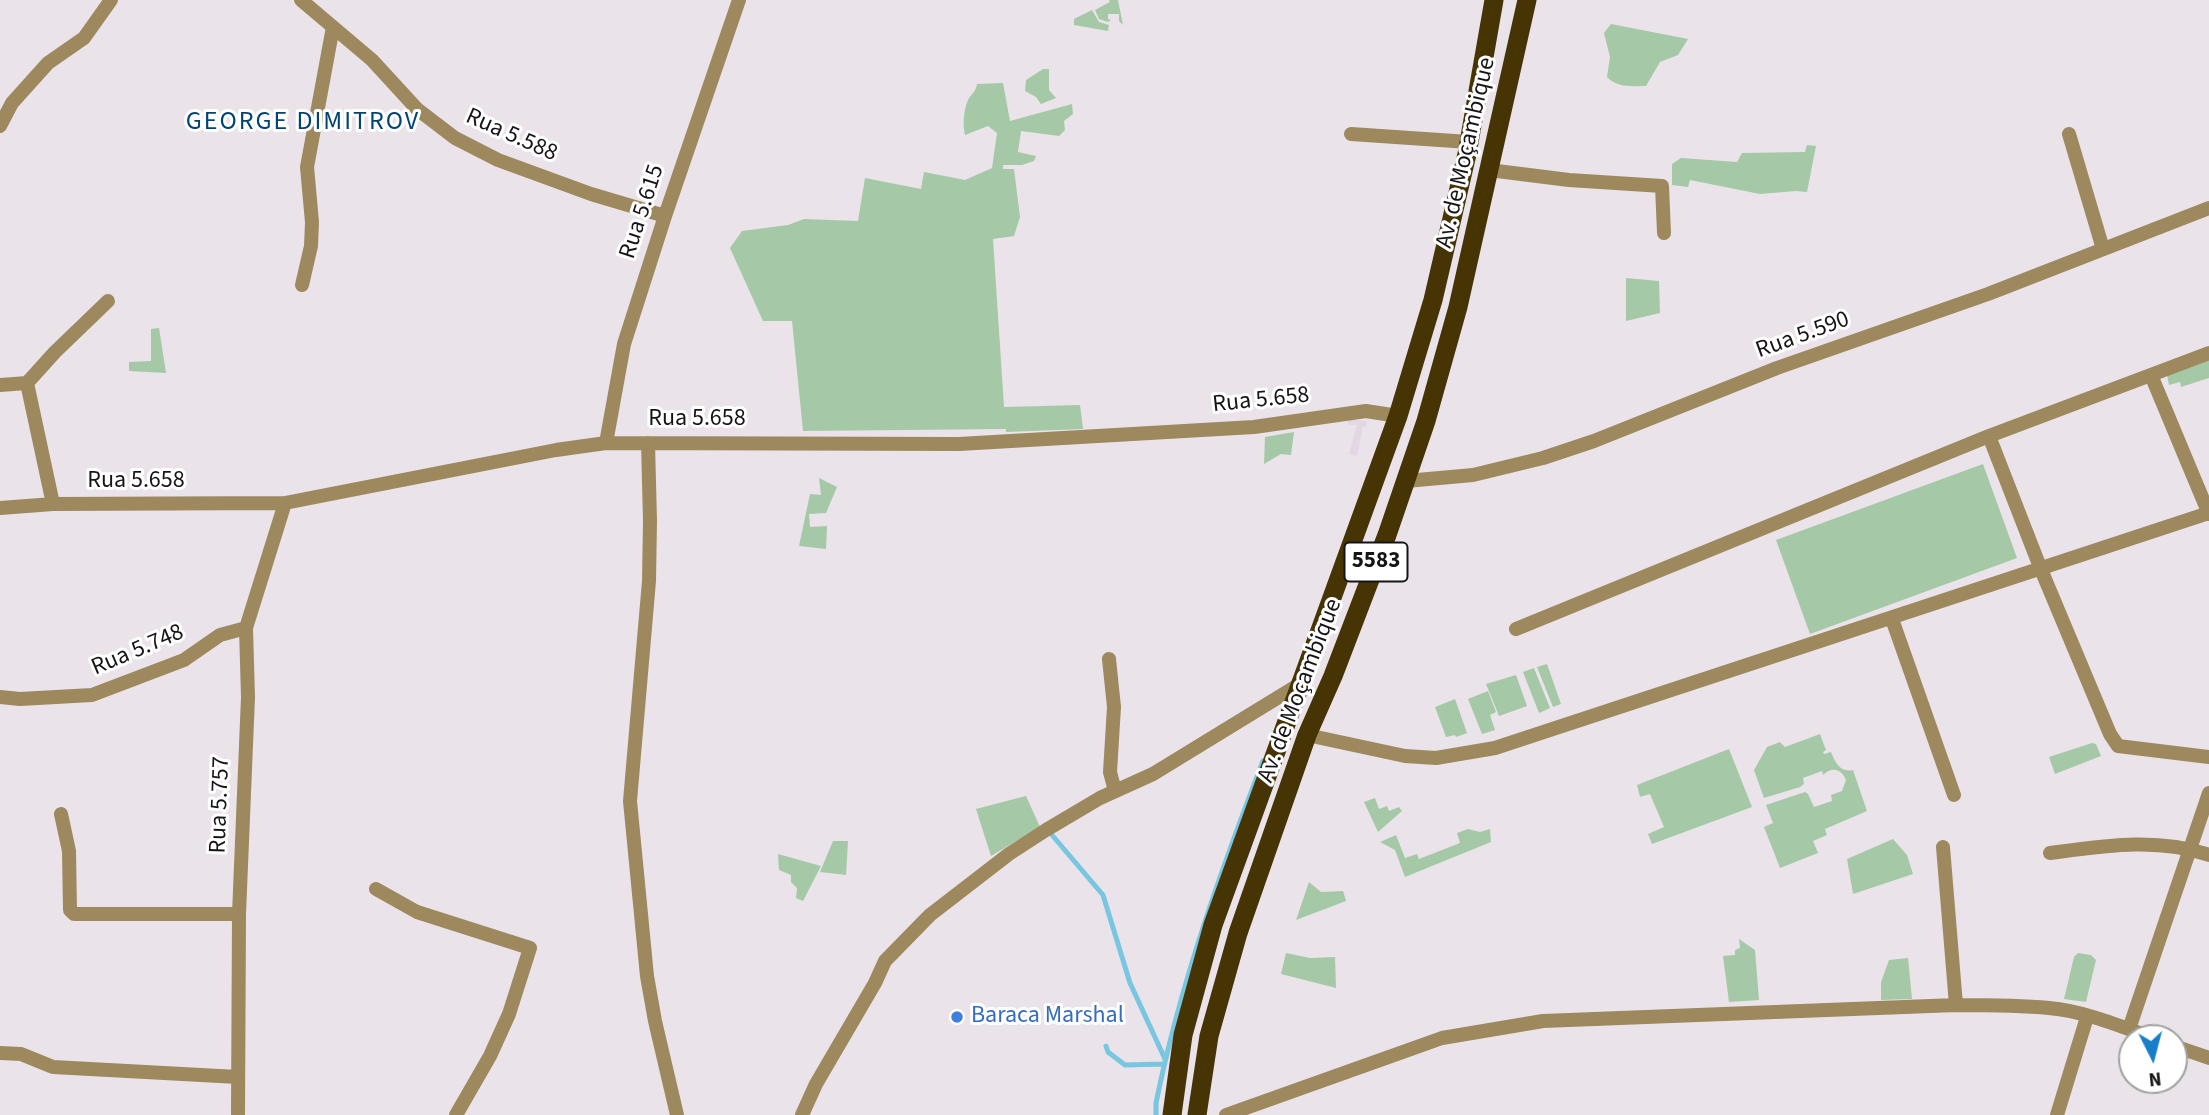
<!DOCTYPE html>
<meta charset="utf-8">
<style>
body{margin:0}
#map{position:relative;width:2209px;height:1115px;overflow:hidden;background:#eae3ea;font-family:"Source Sans 3",sans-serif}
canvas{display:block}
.north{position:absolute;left:2118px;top:1024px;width:70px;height:70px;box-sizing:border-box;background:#fff;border:2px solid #a2a1a2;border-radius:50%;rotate:174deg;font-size:19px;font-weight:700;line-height:28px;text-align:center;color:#161416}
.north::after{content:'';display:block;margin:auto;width:24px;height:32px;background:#187ec9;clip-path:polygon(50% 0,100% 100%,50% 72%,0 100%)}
</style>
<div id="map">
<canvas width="2209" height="1115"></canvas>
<div class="north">N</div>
</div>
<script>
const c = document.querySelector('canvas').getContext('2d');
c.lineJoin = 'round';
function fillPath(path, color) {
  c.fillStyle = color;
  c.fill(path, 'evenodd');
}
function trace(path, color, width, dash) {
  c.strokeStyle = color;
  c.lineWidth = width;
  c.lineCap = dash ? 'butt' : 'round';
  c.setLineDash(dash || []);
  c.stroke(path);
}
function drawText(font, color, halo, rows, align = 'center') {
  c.font = font + ' "Source Sans 3",sans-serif';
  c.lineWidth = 6;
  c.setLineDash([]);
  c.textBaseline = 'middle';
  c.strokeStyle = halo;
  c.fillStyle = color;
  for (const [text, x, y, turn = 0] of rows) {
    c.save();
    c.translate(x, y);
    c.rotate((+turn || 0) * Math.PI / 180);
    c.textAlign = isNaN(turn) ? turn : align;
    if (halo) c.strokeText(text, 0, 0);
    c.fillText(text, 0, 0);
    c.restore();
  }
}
fillPath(new Path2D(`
 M 1347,419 L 1367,421 L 1366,427 L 1363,427 L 1357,456 L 1349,454 L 1357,425 L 1348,425 Z`), '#e4d7e4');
fillPath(new Path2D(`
 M 1109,0 L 1118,0 L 1123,25 L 1119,21 L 1119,14 L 1108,14 L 1108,19 L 1111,20 L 1108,22 L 1099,19 L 1095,10 L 1110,2 Z
 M 1092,10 L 1099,22 L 1109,25 L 1108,31 L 1074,25 L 1074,19 Z
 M 1611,24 L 1688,39 L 1678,55 L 1660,62 L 1646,86 C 1632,86 1617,88 1607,77 L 1610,57 L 1604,33 Z
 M 1043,69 L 1049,69 L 1049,90 L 1056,98 L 1041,104 L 1036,97 L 1025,91 L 1026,80 Z
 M 1003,83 L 1010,121 L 1072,104 L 1073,114 L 1064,121 L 1065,130 L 1059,136 L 1021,131 L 1018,152 L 1036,156 L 1034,161 L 1022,165 L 1003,165 L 1003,169 L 1014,169 L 1020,217 L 1014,236 L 993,239 L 1004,407 L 1080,405 L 1083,429 L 1006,432 L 1006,429 L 803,431 L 792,321 L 763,321 L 730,248 L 742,231 L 788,225 L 804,219 L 858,221 L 865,178 L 921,189 L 924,172 L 965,180 L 992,168 L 997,133 L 988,126 L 965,135 C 963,127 963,111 968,100 C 971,94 976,92 977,84 Z
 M 1807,145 L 1816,146 L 1807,192 L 1796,191 L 1760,194 L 1690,180 L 1688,187 L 1672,185 L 1672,164 L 1681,158 L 1737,162 L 1742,153 L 1805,152 Z
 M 1626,278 L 1659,281 L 1660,313 L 1626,321 Z
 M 159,328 L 166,373 L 129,371 L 129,362 L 151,361 L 151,329 Z
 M 2209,358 L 2209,378 L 2181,387 L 2180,382 L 2169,385 L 2167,375 Z
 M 1294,432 L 1291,455 L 1281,454 L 1264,464 L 1265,437 Z
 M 1983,464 L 2017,558 L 1810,634 L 1776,540 Z
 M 819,478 L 837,487 L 826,513 L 809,514 L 810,527 L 827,526 L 826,549 L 799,546 L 810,494 L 821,495 Z
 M 1547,664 L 1561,704 L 1553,707 L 1537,667 Z
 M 1534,668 L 1550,708 L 1539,713 L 1523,672 Z
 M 1516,675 L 1527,706 L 1499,716 L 1486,684 Z
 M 1488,691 L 1496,712 L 1490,715 L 1495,730 L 1482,734 L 1468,699 Z
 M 1455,699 L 1467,733 L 1456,737 L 1455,735 L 1446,737 L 1435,707 Z
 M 1820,734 L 1826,750 L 1823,752 L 1824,754 L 1831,752 C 1835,762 1840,773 1853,770 L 1867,811 L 1825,829 L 1827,835 L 1813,841 L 1818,853 L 1780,868 L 1764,827 L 1773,823 L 1766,805 L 1805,792 L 1808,794 L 1814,807 L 1832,801 L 1831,795 L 1842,791 L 1846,780 C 1842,769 1832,766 1823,775 L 1822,771 L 1803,778 L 1804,784 L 1800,787 L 1764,798 L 1754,770 L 1767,747 L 1780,742 L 1785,747 Z
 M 2092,743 L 2096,744 L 2101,756 L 2055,774 L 2049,757 Z
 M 1729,749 L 1752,807 L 1652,844 L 1648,834 L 1664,827 L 1650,794 L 1640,797 L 1637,785 Z
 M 1026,796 L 1040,827 L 991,856 L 976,809 Z
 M 1375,798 L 1379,809 L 1387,806 L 1389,811 L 1399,807 L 1402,811 L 1378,832 L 1364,802 Z
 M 1468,829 L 1480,832 L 1490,829 L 1491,842 L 1405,877 L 1395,850 L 1380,842 L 1396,835 L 1405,858 L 1417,854 L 1419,859 L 1460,843 L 1457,833 Z
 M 1893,839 L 1907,855 L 1913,874 L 1853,894 L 1847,859 Z
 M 833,841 L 848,841 L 846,875 L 820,872 Z
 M 778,854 L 821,866 L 803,901 L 796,898 L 797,888 L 791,882 L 791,875 L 779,870 Z
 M 1309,882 L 1321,892 L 1343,891 L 1346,901 L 1296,920 Z
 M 1739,939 L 1755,950 L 1759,1000 L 1729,1002 L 1723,956 L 1735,955 L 1735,950 L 1740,948 Z
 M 1286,953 L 1310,958 L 1335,957 L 1336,988 L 1281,974 Z
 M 2078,953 L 2091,955 L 2096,960 L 2086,1002 L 2064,999 L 2074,957 Z
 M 1908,958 L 1912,999 L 1881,1000 L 1881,982 L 1889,960 Z`), '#a5c9a6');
trace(new Path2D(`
 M 1052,835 L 1103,895 L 1130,983 L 1165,1059
 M 1106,1046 L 1108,1052 L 1125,1065 L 1164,1064
 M 1156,1115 L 1156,1103 C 1180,985 1220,873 1263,761`), '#78c6df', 5);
trace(new Path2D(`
 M 301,0 L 372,60 L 417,109 L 455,138 L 498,160 L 591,194 L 665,216
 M 0,126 L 12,103 L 48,63 L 84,38 L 111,0
 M 1351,134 L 1469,142
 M 2069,134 L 2103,249
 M 1489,170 L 1569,180 L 1662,186 L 1664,233
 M 302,285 L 311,246 L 312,222 L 307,167 L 333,27
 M 2151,375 L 2209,514
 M 27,383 L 53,504
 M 0,385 L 27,383 L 55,352 L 108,301
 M 1989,436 L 2040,567 L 2110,734 L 2118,746 L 2209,757
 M 606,443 L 624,344 L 665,216 L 739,0
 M 648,443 L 650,521 L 649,581 L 630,801 L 647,976 L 655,1021 L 677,1115
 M 1406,481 L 1473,475 L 1543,458 L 1594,441 L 1777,368 L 1988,294 L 2209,208
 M 0,508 L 53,504 L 285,503 L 556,450 L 606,443 L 959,444 L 1254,427 L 1366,411 L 1398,416
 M 1892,619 L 1954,795
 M 1516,629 L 1989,436 L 2209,353
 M 1109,659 L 1114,707 L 1110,772 L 1115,791
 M 0,697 L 20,699 L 92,695 L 184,660 L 220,635 L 246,628
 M 1307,735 L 1405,756 L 1436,758 L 1495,748 L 2209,513
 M 61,814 L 69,851 L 70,910 L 74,914 L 239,914
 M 1943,847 L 1956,1005
 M 2050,853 C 2103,846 2158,837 2209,855
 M 376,889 L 417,912 L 530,948 L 509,1014 L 490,1056 L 456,1115
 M 2129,1029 L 2209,793
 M 2174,1046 L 2209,1058
 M 0,1053 L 21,1054 L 53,1067 L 238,1077
 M 238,1115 L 239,914 L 248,697 L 246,628 L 285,503
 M 802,1115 L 816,1084 L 875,983 L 885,961 L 930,915 L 1009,854 L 1046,830 L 1100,798 L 1153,774 L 1300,684
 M 1226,1115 L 1442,1038 L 1543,1021 L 1956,1005 C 1987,1005 2018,1005 2049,1008 C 2084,1011 2120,1026 2153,1038
 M 2057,1115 L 2087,1017`), '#9d895d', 14);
trace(new Path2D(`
 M 1172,1115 L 1183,1035 L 1213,925 L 1398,416 L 1433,300 L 1467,154 L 1494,0
 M 1197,1115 L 1209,1036 L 1238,933 L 1307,735 L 1333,676 L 1387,535 L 1426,421 L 1458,307 L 1527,0`), '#463404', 19);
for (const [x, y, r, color] of [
 [957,1017,7,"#3f7fe0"]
]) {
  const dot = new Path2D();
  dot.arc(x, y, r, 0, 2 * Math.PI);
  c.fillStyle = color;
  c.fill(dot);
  trace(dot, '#fff', 2.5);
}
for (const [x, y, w] of [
 [1376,562,63]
]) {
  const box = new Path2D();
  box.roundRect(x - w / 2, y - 19.5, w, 39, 5);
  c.fillStyle = '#fff';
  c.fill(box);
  trace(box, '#161416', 2);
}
drawText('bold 23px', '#161416', null, [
 ["5583",1376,562]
]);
drawText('24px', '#161416', '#fff', [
 ["Rua 5.588",511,136,24],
 ["Av. de Moçambique",1467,153,-77],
 ["Rua 5.615",643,212,-72],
 ["Rua 5.590",1803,336,-20],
 ["Rua 5.658",1261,401,-6],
 ["Rua 5.658",697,420],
 ["Rua 5.658",136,482],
 ["Rua 5.748",138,651,-23],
 ["Av. de Moçambique",1301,691,-69],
 ["Rua 5.757",221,805,-88]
]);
drawText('24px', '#366cbe', '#fff', [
 ["Baraca Marshal",971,1017]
], 'left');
c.letterSpacing = '2px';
drawText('26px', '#004474', '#fff', [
 ["GEORGE DIMITROV",303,123]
]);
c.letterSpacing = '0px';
</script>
